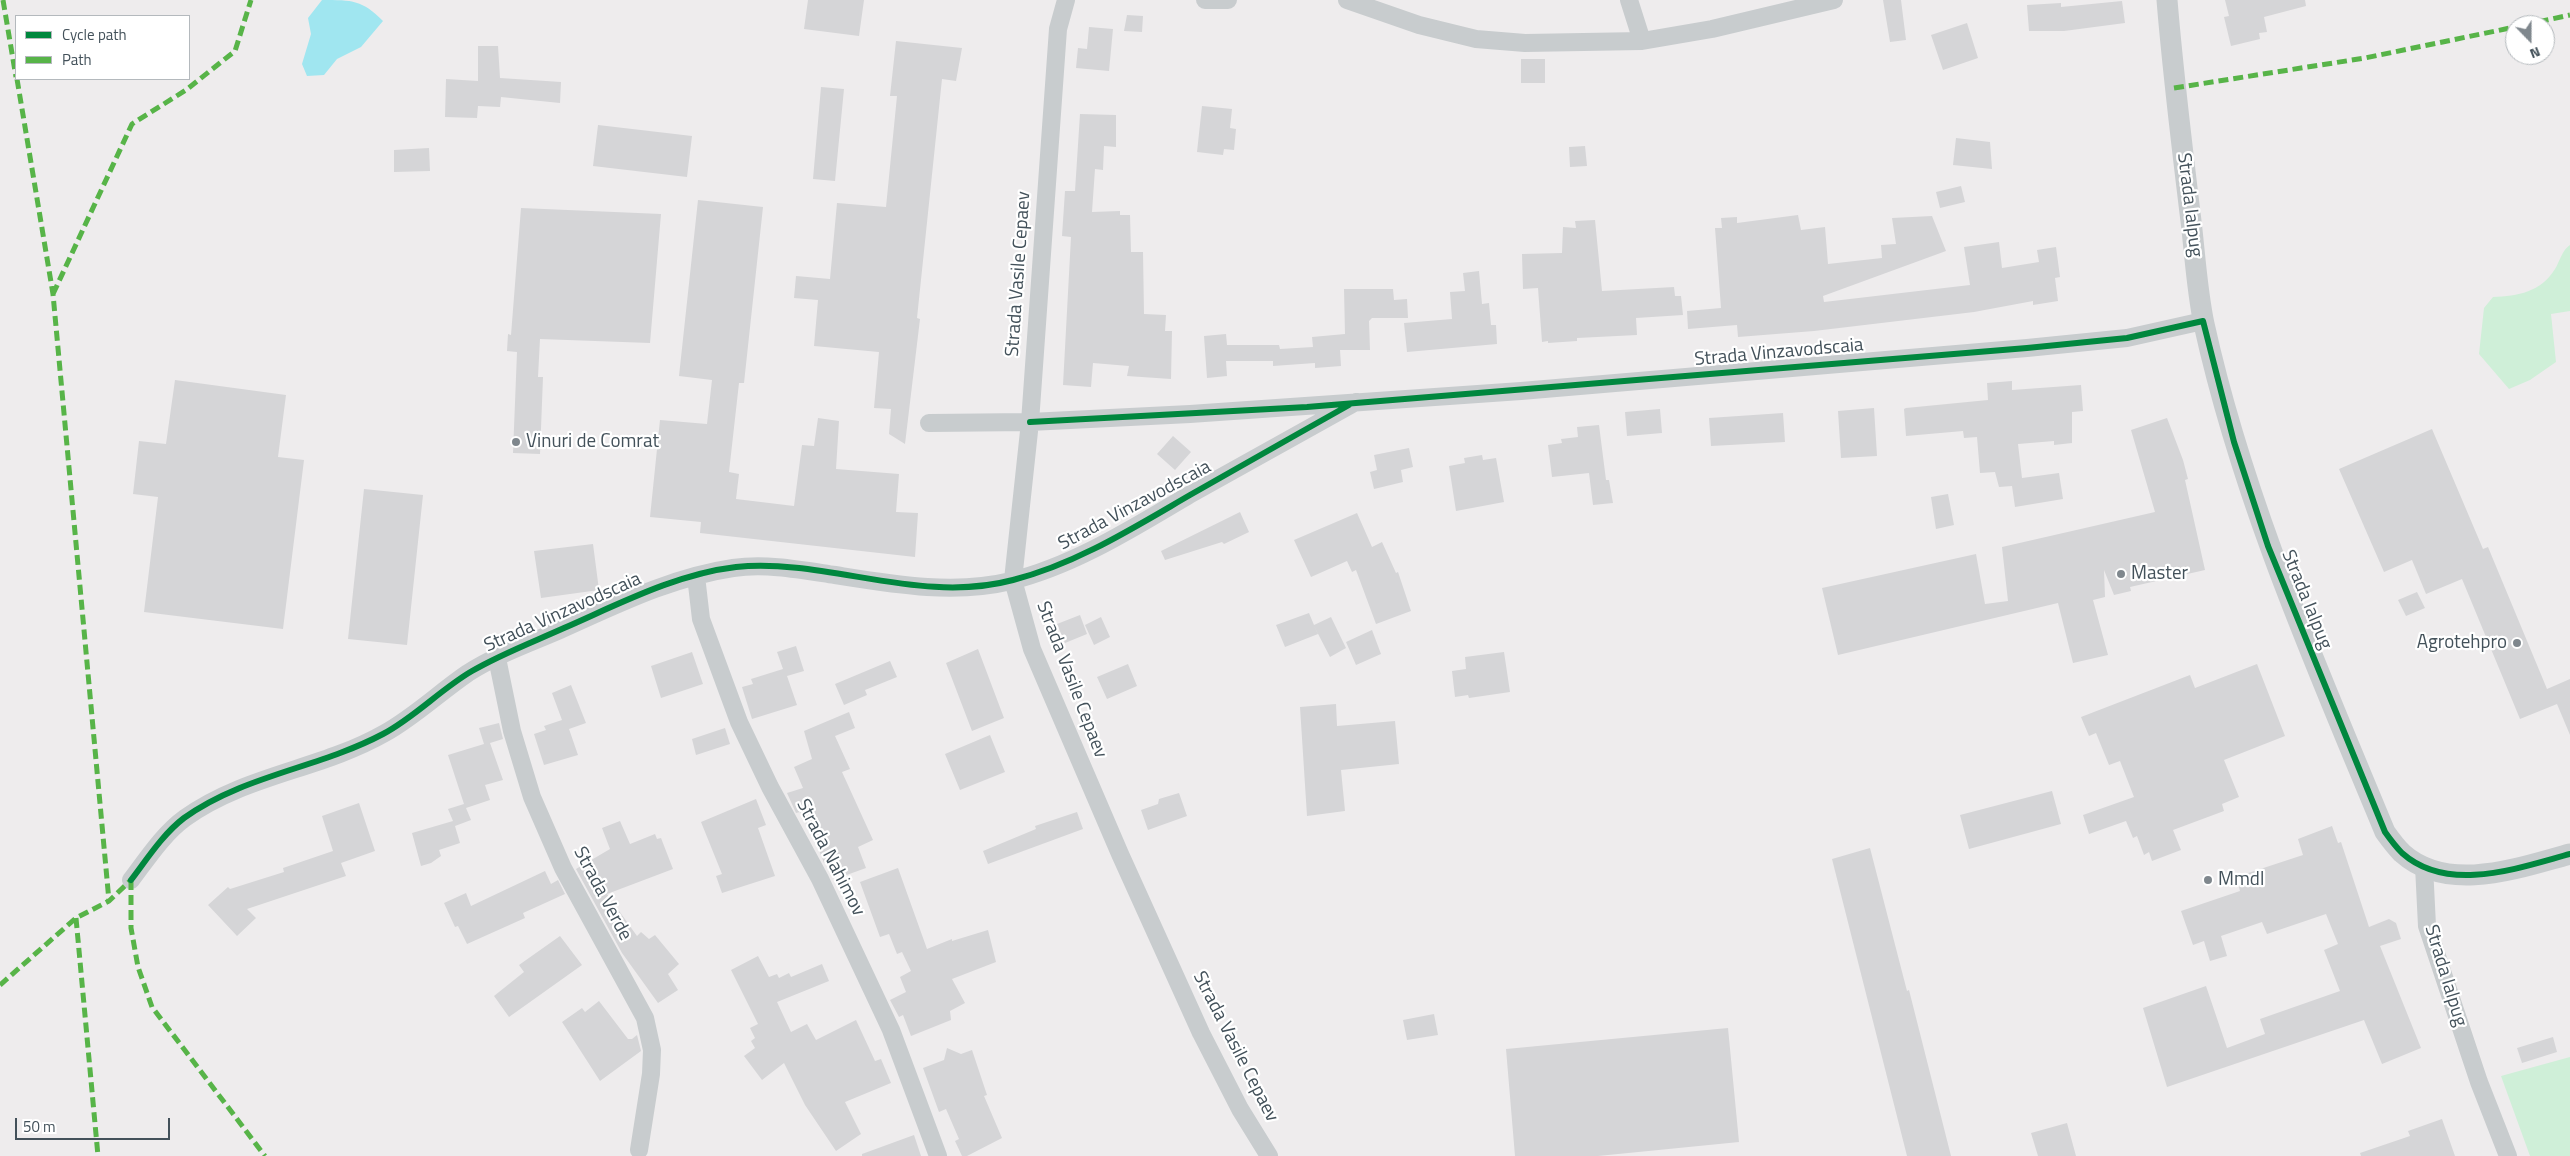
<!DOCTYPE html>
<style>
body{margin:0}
#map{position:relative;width:2570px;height:1156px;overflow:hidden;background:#eeeced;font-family:"Titillium Web",sans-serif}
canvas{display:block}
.legend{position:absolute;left:15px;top:15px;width:175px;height:65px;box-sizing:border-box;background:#fff;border:1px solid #b4b9bd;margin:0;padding:6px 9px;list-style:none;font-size:15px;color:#43515a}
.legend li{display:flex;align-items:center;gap:10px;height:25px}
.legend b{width:25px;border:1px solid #b4b9bd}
.north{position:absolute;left:2505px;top:15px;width:50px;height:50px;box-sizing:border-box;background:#fff;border:1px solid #b4b9bd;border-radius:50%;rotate:158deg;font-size:14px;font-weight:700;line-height:20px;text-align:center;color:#43515a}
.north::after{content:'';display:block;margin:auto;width:18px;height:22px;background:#7f878d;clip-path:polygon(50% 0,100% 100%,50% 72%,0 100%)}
.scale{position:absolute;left:15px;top:1118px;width:155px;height:22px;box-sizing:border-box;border:2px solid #43515a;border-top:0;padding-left:6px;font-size:15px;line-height:18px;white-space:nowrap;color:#43515a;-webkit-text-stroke:4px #fff;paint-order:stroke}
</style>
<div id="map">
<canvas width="2570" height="1156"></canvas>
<ul class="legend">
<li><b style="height:6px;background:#00873e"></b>Cycle path</li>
<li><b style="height:6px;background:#57b448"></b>Path</li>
</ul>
<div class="north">N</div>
<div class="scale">50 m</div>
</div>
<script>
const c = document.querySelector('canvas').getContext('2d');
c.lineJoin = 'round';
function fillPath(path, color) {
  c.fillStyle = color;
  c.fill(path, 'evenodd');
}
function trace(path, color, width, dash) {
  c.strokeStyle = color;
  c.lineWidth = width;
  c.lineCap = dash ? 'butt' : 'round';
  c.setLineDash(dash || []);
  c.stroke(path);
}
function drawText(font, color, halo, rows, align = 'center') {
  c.font = font + ' "Titillium Web",sans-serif';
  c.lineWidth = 4.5;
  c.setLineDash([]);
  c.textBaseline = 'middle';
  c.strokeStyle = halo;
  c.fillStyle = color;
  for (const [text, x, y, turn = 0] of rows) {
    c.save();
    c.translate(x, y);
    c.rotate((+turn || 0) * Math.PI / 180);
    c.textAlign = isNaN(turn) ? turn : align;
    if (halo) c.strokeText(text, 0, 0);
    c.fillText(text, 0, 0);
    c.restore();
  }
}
fillPath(new Path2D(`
 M 2570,245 L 2570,311 L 2551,314 L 2556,362 L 2530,380 L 2509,389 L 2479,354 L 2484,308 L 2493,297 C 2518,296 2541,292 2555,269 C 2560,261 2562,250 2570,245 Z
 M 2570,1057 L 2570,1156 L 2530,1156 L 2501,1076 Z`), '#cfefd8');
fillPath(new Path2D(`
 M 322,0 C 353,0 362,0 383,21 L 361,47 L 337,59 L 324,75 L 307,76 L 302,64 L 311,34 L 308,18 Z`), '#a0e6f0');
fillPath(new Path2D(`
 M 808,0 L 864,0 L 859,36 L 804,29 Z
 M 1883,0 L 1901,0 L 1906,40 L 1890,42 Z
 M 2225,0 L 2305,0 L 2306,6 L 2264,17 L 2267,32 L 2259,33 L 2260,39 L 2231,46 L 2224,17 L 2229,16 Z
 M 2122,1 L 2125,23 L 2064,31 L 2029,31 L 2027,5 L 2061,3 L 2061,7 Z
 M 1127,15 L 1143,16 L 1142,32 L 1124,31 Z
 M 1967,23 L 1978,58 L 1943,70 L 1931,35 Z
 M 1089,27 L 1113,29 L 1109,71 L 1076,68 L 1078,48 L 1087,49 Z
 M 896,41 L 962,48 L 956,81 L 942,79 L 917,318 L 920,319 L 905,444 L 889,434 L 891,409 L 874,408 L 879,352 L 814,346 L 818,300 L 794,298 L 796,276 L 830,279 L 837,203 L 886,207 L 897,96 L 890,96 Z
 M 478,46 L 498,46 L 500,78 L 561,82 L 560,103 L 501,97 L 500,107 L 478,106 L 477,118 L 445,117 L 446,79 L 478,81 Z
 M 1521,59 L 1545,59 L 1545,83 L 1521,83 Z
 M 821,87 L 844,89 L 835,181 L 813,179 Z
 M 1202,106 L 1232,109 L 1230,128 L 1236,129 L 1234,150 L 1224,149 L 1223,155 L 1197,152 Z
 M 1080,114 L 1116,115 L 1116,147 L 1104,146 L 1103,170 L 1095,169 L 1092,212 L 1120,211 L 1120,215 L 1130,215 L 1131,252 L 1143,252 L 1144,314 L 1166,315 L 1165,331 L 1172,331 L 1171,379 L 1127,376 L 1129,366 L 1093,363 L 1091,387 L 1063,385 L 1071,237 L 1062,236 L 1065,191 L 1075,191 Z
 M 598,125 L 692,136 L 687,177 L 593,166 Z
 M 1956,138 L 1990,142 L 1992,169 L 1953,165 Z
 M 1585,146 L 1587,166 L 1570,167 L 1569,147 Z
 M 429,148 L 430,171 L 394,172 L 394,150 Z
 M 1961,186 L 1965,202 L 1940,208 L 1936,192 Z
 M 698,200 L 763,207 L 744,383 L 739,383 L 729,472 L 739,474 L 736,499 L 794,506 L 802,445 L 814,446 L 818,418 L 839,421 L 836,469 L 899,474 L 896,512 L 918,513 L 915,557 L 700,533 L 701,522 L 650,517 L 660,420 L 707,424 L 712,380 L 679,376 Z
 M 521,208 L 661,214 L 650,343 L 540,339 L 538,377 L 543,377 L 540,454 L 513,453 L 517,352 L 507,351 L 508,334 L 511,335 Z
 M 1798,215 L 1801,230 L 1825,227 L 1828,264 L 1882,258 L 1881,245 L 1896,244 L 1892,218 L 1932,216 L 1946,251 L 1823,296 L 1824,302 L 1970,285 L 1964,247 L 1999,242 L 2002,268 L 2039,262 L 2037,250 L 2056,247 L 2060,277 L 2055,278 L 2058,301 L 2033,305 L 2033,301 L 1974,312 L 1814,331 L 1738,337 L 1737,325 L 1688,329 L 1687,311 L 1721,308 L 1715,228 L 1722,228 L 1721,218 L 1737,217 L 1737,223 Z
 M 1595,220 L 1602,291 L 1674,287 L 1675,296 L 1681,296 L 1683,315 L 1636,318 L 1637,335 L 1577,338 L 1577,341 L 1548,343 L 1548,341 L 1542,342 L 1538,288 L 1523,289 L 1522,254 L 1562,253 L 1563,227 L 1576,228 L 1575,221 Z
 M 1479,271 L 1482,304 L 1489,303 L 1491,325 L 1496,325 L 1497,344 L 1407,352 L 1404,323 L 1452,319 L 1450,292 L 1465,291 L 1463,273 Z
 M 1344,289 L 1393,289 L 1394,300 L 1407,299 L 1408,318 L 1372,318 L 1369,321 L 1370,350 L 1340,350 L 1341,366 L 1315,368 L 1315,363 L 1273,366 L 1273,361 L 1226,361 L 1227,376 L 1207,378 L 1204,336 L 1226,334 L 1227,345 L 1279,345 L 1280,349 L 1313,347 L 1312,337 L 1345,334 Z
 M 175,380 L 286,395 L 278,457 L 304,460 L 283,629 L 144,612 L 158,497 L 133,494 L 139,441 L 166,444 Z
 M 2012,381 L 2012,390 L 2081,385 L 2083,411 L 2072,412 L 2072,443 L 2054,445 L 2054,441 L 2018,444 L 2022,478 L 2059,473 L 2063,499 L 2015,507 L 2012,486 L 1999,487 L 1995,472 L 1980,473 L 1977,437 L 1964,438 L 1963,431 L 1906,436 L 1904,409 L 1906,408 L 1988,400 L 1987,383 Z
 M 1874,408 L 1877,456 L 1841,458 L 1838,411 Z
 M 1660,409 L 1662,433 L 1627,436 L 1625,412 Z
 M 1783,413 L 1785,442 L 1711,446 L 1709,418 Z
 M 2167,418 L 2183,460 L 2188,479 L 2185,480 L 2205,570 L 2130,587 L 2131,591 L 2114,595 L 2104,570 L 2105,597 L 2093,600 L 2108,655 L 2073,663 L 2058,603 L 1838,655 L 1822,588 L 1976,554 L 1985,604 L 2008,601 L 2002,547 L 2155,512 L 2131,430 Z
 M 1599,425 L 1606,480 L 1609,480 L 1613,503 L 1593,505 L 1589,473 L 1552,477 L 1548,445 L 1562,443 L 1561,439 L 1578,437 L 1577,427 Z
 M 2432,429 L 2483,549 L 2488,547 L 2547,689 L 2570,679 L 2570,735 L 2557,704 L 2520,719 L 2462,579 L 2426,594 L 2412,560 L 2384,572 L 2339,469 Z
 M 1173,436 L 1191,452 L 1175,470 L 1157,454 Z
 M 1409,448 L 1413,467 L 1401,470 L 1403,482 L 1374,489 L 1370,472 L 1377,470 L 1374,455 Z
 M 1482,455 L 1483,460 L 1496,458 L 1504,502 L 1456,511 L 1449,466 L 1465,463 L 1464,458 Z
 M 364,489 L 423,495 L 407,645 L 348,639 Z
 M 1948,494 L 1954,525 L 1936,529 L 1931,497 Z
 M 1240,512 L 1249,532 L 1224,544 L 1222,542 L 1165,560 L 1161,551 Z
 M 1357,513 L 1372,547 L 1382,542 L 1396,573 L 1398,572 L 1411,611 L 1376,624 L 1356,570 L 1352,572 L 1347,561 L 1311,577 L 1294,540 Z
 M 593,544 L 599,590 L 541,598 L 534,551 Z
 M 2417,592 L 2425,608 L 2406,616 L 2398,600 Z
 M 1309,613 L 1314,625 L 1331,617 L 1346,648 L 1330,657 L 1314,626 L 1318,634 L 1285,647 L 1276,625 Z
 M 1080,615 L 1087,634 L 1065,643 L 1057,624 Z
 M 1101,617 L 1110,637 L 1094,645 L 1085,625 Z
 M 1372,630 L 1381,654 L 1356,665 L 1346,642 Z
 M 796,646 L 804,671 L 787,676 L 797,705 L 752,719 L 742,687 L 753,684 L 751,679 L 783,669 L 777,652 Z
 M 978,649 L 1004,718 L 972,731 L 946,663 Z
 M 692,652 L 703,684 L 661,698 L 651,666 Z
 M 1504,652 L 1510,692 L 1469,698 L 1468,695 L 1455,697 L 1452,671 L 1466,669 L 1465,657 Z
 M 890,661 L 897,677 L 865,690 L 867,695 L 844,705 L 835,684 Z
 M 1128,664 L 1137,686 L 1107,699 L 1097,677 Z
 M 2257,664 L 2285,736 L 2224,760 L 2239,797 L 2222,804 L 2224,811 L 2173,830 L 2181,850 L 2152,861 L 2149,852 L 2144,855 L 2137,836 L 2133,838 L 2126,821 L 2089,834 L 2083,815 L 2134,797 L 2120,761 L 2109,765 L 2096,733 L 2089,736 L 2081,717 L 2190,675 L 2195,688 Z
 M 571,685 L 586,723 L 569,729 L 578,755 L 544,765 L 534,734 L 546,730 L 544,726 L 562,720 L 552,693 Z
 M 1336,704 L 1337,726 L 1395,721 L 1399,764 L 1341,770 L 1345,811 L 1307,816 L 1300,707 Z
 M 849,712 L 855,728 L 835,736 L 850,769 L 842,772 L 873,840 L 858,847 L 866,868 L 841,877 L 834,860 L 824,863 L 809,824 L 807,826 L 800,812 L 796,813 L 787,793 L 803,788 L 794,767 L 812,759 L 804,731 Z
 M 499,723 L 503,739 L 490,743 L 503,780 L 485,785 L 490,800 L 466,808 L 471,820 L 455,826 L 460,843 L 439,850 L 441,856 L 431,863 L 421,866 L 412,833 L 453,821 L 448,809 L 464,804 L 448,755 L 484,744 L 479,728 Z
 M 725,728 L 730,744 L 696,755 L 692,739 Z
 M 990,735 L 1005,772 L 960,790 L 945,754 Z
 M 2052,791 L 2061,824 L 1969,849 L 1960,815 Z
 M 1179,793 L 1187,816 L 1148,830 L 1141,810 L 1158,804 L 1159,799 Z
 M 756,799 L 766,825 L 758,828 L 775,876 L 722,893 L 716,876 L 722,874 L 701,822 Z
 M 359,803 L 375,851 L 341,863 L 346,876 L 247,909 L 256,918 L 237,936 L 208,905 L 228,887 L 230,889 L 284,872 L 283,868 L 333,851 L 322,816 Z
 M 1077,812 L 1083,829 L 988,864 L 983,851 L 1036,829 L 1035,826 Z
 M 620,821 L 630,844 L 655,834 L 657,839 L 661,838 L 673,869 L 607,894 L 637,936 L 641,932 L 649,939 L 655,935 L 679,964 L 668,974 L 678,990 L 658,1003 L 622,953 L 576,869 L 610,849 L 602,828 Z
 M 2332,826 L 2338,843 L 2341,842 L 2369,927 L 2389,919 L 2396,923 L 2401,939 L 2380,946 L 2421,1048 L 2382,1064 L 2364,1020 L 2167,1087 L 2143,1008 L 2206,986 L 2227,1048 L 2265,1034 L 2260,1019 L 2340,991 L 2324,950 L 2338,944 L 2326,914 L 2267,934 L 2262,922 L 2221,936 L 2227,956 L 2210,961 L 2204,941 L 2193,945 L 2181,911 L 2240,891 L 2236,877 L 2303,855 L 2298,839 Z
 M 1870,848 L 1907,991 L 1909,990 L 1951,1156 L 1907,1156 L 1832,859 Z
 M 898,868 L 927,949 L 952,939 L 952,941 L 988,930 L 996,962 L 952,979 L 965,1003 L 950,1011 L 951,1020 L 911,1036 L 903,1015 L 899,1017 L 890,1000 L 906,992 L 900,977 L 911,971 L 902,952 L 897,954 L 889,934 L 880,937 L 860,882 Z
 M 545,871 L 551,884 L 558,880 L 565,894 L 523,913 L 525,918 L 467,944 L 458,926 L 455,927 L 444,903 L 466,893 L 471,906 Z
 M 560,936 L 582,965 L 509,1017 L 494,996 L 524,972 L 519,965 Z
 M 758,956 L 769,977 L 777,974 L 779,978 L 789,973 L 791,977 L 822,964 L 829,981 L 777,1002 L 791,1032 L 807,1024 L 816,1040 L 856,1020 L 875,1061 L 881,1059 L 891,1083 L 845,1102 L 861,1134 L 836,1151 L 805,1105 L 784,1063 L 762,1080 L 744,1056 L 755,1048 L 751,1041 L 755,1038 L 750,1028 L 758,1024 L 731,970 Z
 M 599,1001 L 628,1039 L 632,1039 L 637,1035 L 641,1051 L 600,1081 L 562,1022 L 582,1008 L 585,1012 Z
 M 1434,1014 L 1438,1035 L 1407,1040 L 1403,1020 Z
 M 1728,1028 L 1739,1142 L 1598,1156 L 1515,1156 L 1506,1049 Z
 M 2553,1037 L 2557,1052 L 2522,1063 L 2517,1048 Z
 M 947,1048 L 961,1054 L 972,1050 L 987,1095 L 984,1096 L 1002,1138 L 967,1156 L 962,1156 L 955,1141 L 959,1139 L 946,1109 L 939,1112 L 923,1068 L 944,1060 Z
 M 2442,1119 L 2455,1156 L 2361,1156 L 2360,1153 L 2410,1136 L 2408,1131 Z
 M 2067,1123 L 2076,1156 L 2038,1156 L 2031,1133 Z
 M 914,1135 L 921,1156 L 862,1156 L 862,1154 Z`), '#d5d5d7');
trace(new Path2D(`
 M 1066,0 L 1058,29 L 1030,422 L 1013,580 L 1032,649 L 1120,854 L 1201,1033 L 1240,1109 L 1269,1156
 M 1205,0 L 1228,0
 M 1347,0 L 1419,25 L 1476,39 L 1525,43 L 1642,41 L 1712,29 L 1834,0
 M 1629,0 L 1642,41
 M 929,423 L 1030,422 L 1190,414 L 1521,391 L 2027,348 L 2127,338 L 2203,321
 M 696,576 L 701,619 L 739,722 L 770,787 L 820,879 L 891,1030 L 938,1156
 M 497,658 L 512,731 L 532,797 L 563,868 L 645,1018 L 652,1050 L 651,1074 L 639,1150
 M 2424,866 L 2427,926 L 2479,1082 L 2508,1156
 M 131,880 C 147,859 163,834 185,818 C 247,774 320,770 385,733 C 414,717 440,692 468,673 C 496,655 530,643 560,630 C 616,605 672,577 733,568 C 767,563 802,570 835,575 C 892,584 954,595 1011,581 C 1075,565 1133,528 1189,495 C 1244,464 1300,433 1356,402`), '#c8ccce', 18);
trace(new Path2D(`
 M 2167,0 C 2173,74 2182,147 2191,221 C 2195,255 2197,291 2204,324 C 2243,501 2316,665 2385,832 C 2390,839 2396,847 2402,853 C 2448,894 2518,868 2570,854`), '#c8ccce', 21);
trace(new Path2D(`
 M 3,0 L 16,77
 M 2524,25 L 2570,15
 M 17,79 L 53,294 L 109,901
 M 2174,88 L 2365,58 L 2515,27
 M 53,294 L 132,124 L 186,90 L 235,51 L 251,0
 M 131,880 L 131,928 L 138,967 L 152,1007 L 265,1156
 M 76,918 L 98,1156
 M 0,985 L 76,918 L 109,901 L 131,880`), '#57b448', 5, [10, 5]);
trace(new Path2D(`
 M 1030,422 L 1307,407 L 2027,348 L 2127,338 L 2203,321 L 2234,442 L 2268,546 L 2385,832 C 2390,839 2396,847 2402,853 C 2448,894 2518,868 2570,854
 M 131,880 C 147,859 163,834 184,818 C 244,775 319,768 383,734 C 415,717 441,689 472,671 C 501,654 533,642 564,628 C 619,604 676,574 736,567 C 828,558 920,605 1013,580 C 1076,564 1133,528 1190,495 C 1242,465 1296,435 1349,405`), '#00873e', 6);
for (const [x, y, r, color] of [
 [516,442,5,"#7f878d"],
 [2121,574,5,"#7f878d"],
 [2517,643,5,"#7f878d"],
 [2208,880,5,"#7f878d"]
]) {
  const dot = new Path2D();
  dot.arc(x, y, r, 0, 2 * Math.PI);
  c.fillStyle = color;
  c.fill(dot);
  trace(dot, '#fff', 2);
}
drawText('19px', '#43515a', '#fff', [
 ["Strada Ialpug",2189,205,83],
 ["Strada Vasile Cepaev",1019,274,-86],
 ["Strada Vinzavodscaia",1779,353,-5],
 ["Strada Vinzavodscaia",1135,506,-28],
 ["Strada Ialpug",2306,600,68],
 ["Strada Vinzavodscaia",563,613,-24],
 ["Strada Vasile Cepaev",1071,680,69],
 ["Strada Nahimov",830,858,63],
 ["Strada Verde",602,894,62],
 ["Strada Ialpug",2445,976,73],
 ["Strada Vasile Cepaev",1235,1047,63]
]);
drawText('19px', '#43515a', '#fff', [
 ["Vinuri de Comrat",526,442],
 ["Master",2131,574],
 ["Agrotehpro",2507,643,"right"],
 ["Mmdl",2218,880]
], 'left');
</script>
